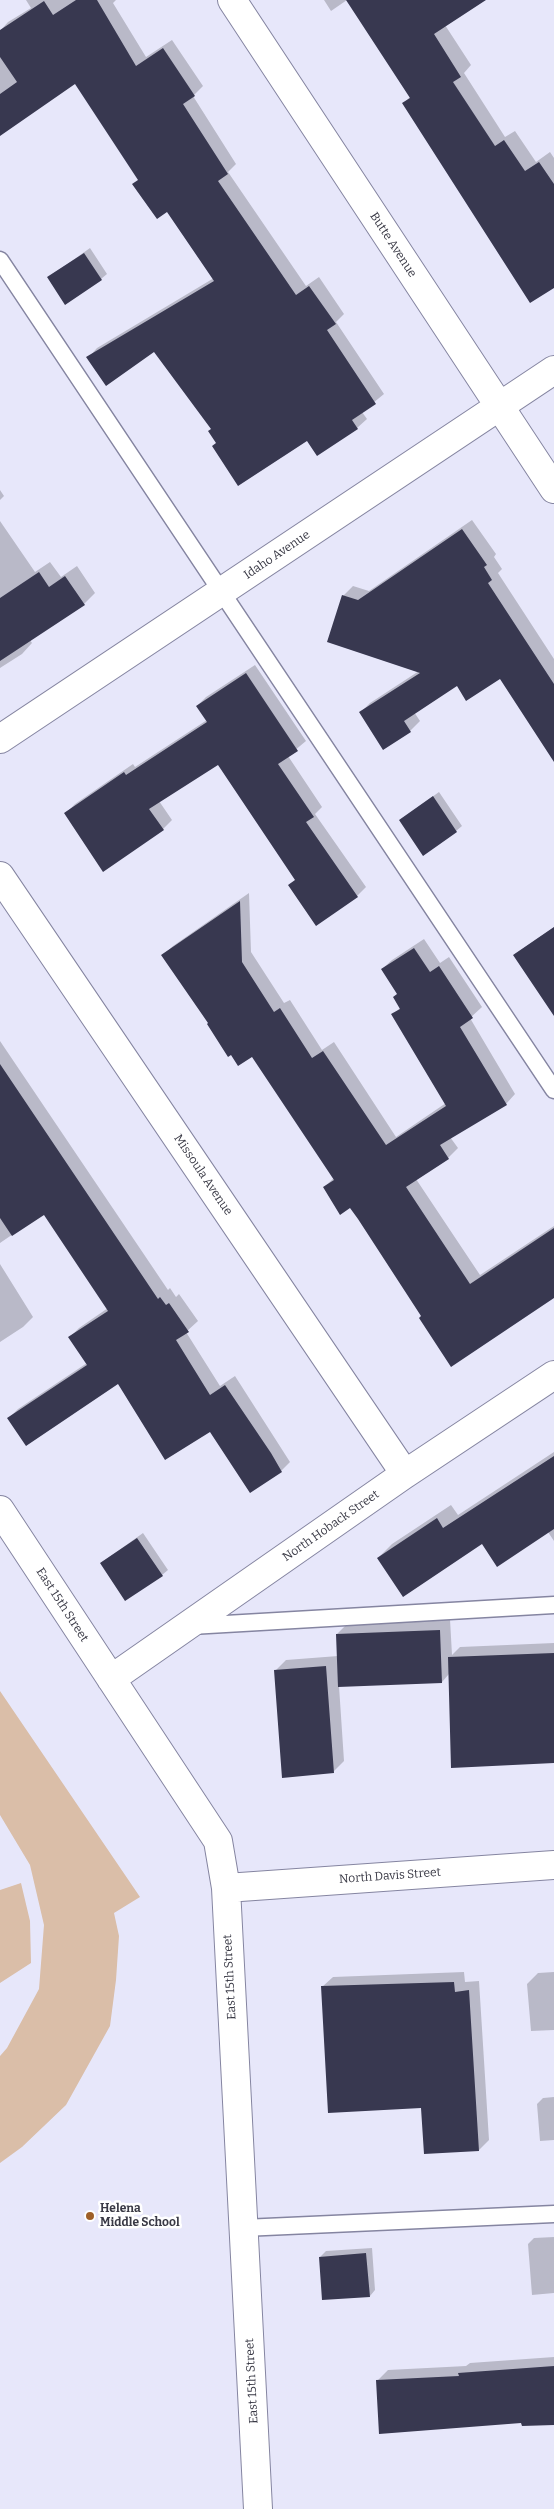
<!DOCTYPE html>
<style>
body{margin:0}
canvas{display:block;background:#e7e7fa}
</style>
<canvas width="554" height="2509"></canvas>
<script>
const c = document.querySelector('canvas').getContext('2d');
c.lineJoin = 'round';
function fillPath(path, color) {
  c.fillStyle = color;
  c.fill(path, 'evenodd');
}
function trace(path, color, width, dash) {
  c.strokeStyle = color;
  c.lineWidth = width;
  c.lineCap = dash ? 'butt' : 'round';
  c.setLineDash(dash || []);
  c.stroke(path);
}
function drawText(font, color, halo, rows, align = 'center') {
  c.font = font + ' Bitter,serif';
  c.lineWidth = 5;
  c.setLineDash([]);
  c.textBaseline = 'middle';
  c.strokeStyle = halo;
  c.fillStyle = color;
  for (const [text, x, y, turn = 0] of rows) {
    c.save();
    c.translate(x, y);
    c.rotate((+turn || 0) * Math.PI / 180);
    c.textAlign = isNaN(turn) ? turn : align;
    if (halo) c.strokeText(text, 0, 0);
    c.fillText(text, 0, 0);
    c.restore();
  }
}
fillPath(new Path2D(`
 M 0,1691 L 140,1897 L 114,1913 L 119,1936 L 116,1980 L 110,2026 L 66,2105 L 22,2147 L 0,2163 L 0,2056 L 7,2048 L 39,1989 L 44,1925 L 30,1865 L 0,1815 Z
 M 21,1883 L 30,1921 L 31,1963 L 0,1983 L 0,1890 Z`), '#dabea8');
fillPath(new Path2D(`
 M 26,0 L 116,0 L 113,3 L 146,57 L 172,40 L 203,86 L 193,96 L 236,164 L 228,172 L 306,286 L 319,277 L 344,314 L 336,322 L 384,394 L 362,412 L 367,419 L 357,428 L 317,455 L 307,440 L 217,443 L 212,428 L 155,351 L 88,358 L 97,348 L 214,278 L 167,211 L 139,179 L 75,83 L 0,135 L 0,31 L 8,22 L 31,8 Z
 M 324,0 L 479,0 L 445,25 L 471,65 L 464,73 L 505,137 L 515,131 L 536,162 L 550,152 L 554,158 L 554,286 L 404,103 L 410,97 L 347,0 L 331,11 Z
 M 90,248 L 107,274 L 101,279 L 49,277 Z
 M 0,490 L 4,496 L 0,500 Z
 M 472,520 L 496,554 L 494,557 L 502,569 L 498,573 L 554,659 L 554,760 L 500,677 L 457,684 L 414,712 L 420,721 L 410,731 L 360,713 L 370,703 L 419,671 L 343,596 L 353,586 L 369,591 Z
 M 0,521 L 35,572 L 50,562 L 61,577 L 77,566 L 95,593 L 84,604 L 30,640 L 32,643 L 22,654 L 0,668 Z
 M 255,665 L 306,741 L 288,756 L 322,807 L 315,814 L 366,887 L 357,896 L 296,879 L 218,763 L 159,801 L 172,820 L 163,829 L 66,813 L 75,804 L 133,764 L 135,767 L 207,720 L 197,706 L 206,697 Z
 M 439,792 L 462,826 L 456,831 L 400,820 Z
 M 249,893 L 251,952 L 284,1003 L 290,1000 L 322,1050 L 334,1042 L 396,1137 L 446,1103 L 393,1015 L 401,1007 L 398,994 L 382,969 L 392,960 L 424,939 L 440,963 L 449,957 L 482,1007 L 470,1018 L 515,1094 L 506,1104 L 450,1137 L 458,1148 L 448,1158 L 416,1179 L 480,1275 L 554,1226 L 554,1296 L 423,1316 L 350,1206 L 324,1187 L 334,1178 L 252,1055 L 210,1023 L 163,955 L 173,946 Z
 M 554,927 L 554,993 L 514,955 Z
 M 0,1041 L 168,1290 L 170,1288 L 176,1297 L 179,1294 L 198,1321 L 186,1332 L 220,1386 L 235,1376 L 290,1462 L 281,1471 L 210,1430 L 119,1383 L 9,1418 L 18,1409 L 87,1363 L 70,1337 L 79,1328 L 108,1308 L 44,1213 L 0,1243 Z
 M 0,1264 L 33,1317 L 23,1327 L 0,1342 Z
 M 554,1452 L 554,1541 L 548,1532 L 378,1558 L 392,1544 L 451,1505 L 458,1515 Z
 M 143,1533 L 168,1570 L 162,1575 L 101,1563 Z
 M 450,1619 L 452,1655 L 460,1647 L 554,1643 L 554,1762 L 449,1674 L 442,1682 L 339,1686 L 344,1761 L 333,1772 L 275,1671 L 286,1660 L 338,1656 L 337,1634 L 348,1623 Z
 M 464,1972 L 465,1982 L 479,1981 L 489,2140 L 479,2150 L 422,2106 L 322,1987 L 333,1977 Z
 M 554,1972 L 554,2030 L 531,2031 L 527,1984 L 538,1973 Z
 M 554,2097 L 554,2140 L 540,2141 L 537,2104 L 543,2098 Z
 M 554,2237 L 554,2293 L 532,2295 L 528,2244 L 534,2238 Z
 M 372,2248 L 375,2290 L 370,2296 L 320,2257 L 326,2251 Z
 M 554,2357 L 554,2423 L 377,2381 L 388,2370 L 466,2366 L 470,2363 Z`), '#0003');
fillPath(new Path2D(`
 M 76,0 L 97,0 L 136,66 L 163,48 L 195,96 L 183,104 L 228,174 L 218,181 L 296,295 L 309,286 L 336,324 L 327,330 L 376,404 L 352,420 L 358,429 L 317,456 L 307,441 L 238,486 L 212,446 L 216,443 L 208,431 L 211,429 L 154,352 L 106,386 L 86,357 L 214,281 L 167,212 L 157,219 L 132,184 L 138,180 L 75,84 L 0,136 L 0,94 L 17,82 L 0,57 L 0,30 L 44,1 L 53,15 Z
 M 346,0 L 486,0 L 434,34 L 461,77 L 453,82 L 495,146 L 504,140 L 525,171 L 539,162 L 554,184 L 554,288 L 530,303 L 402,103 L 410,98 Z
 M 84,253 L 102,280 L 65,305 L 47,277 Z
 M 462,529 L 487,565 L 484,567 L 492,580 L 488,583 L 554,684 L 554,762 L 500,679 L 466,701 L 457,686 L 404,721 L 411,732 L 383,750 L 359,712 L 420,673 L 327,642 L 342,595 L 358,600 Z
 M 39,572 L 49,587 L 65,576 L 85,605 L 0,661 L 0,598 Z
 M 246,673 L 298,751 L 278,764 L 314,817 L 306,822 L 358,897 L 316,926 L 288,885 L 295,880 L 218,765 L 149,809 L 164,830 L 103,872 L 64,813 L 124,772 L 126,775 L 207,722 L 196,706 Z
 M 433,796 L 457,832 L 423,856 L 399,820 Z
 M 240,901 L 242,962 L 274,1012 L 280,1008 L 312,1058 L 323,1051 L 386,1145 L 446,1106 L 391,1014 L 400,1009 L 393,997 L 397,994 L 381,969 L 414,948 L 430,972 L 439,966 L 473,1018 L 460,1027 L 507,1105 L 440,1145 L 449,1159 L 406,1187 L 470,1284 L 554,1228 L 554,1298 L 451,1367 L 419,1318 L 421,1316 L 358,1219 L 350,1208 L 340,1215 L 323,1187 L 334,1180 L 252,1057 L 238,1066 L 231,1055 L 228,1057 L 207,1024 L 208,1023 L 161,955 Z
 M 554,927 L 554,1016 L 513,955 Z
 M 0,1064 L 158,1299 L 160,1297 L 166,1305 L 169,1303 L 189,1332 L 176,1340 L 210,1395 L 225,1385 L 271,1453 L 282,1472 L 250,1493 L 210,1432 L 165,1460 L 118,1384 L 26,1446 L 7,1418 L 87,1365 L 68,1337 L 108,1311 L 44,1215 L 12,1236 L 0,1218 Z
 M 554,1456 L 554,1529 L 497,1567 L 482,1544 L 403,1597 L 377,1558 L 437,1518 L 443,1528 Z
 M 137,1538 L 163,1576 L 125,1601 L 100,1563 Z
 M 440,1630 L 442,1683 L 338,1687 L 336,1634 Z
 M 554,1653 L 554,1763 L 451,1768 L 448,1657 Z
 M 326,1666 L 334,1773 L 282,1778 L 274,1670 Z
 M 454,1982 L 455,1992 L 469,1990 L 479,2151 L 424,2154 L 421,2108 L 328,2113 L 321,1986 Z
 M 366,2253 L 370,2297 L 322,2300 L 319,2257 Z
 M 554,2366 L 554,2425 L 522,2426 L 521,2423 L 379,2434 L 376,2380 L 459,2376 L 458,2373 Z`), '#383850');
const lane = new Path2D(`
 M 0,260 L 554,1090
 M 191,1626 L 554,1605
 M 243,2228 L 554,2214`);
const street = new Path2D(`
 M 232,0 L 554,489
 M 0,739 L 554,370
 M 0,876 L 405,1474
 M 0,1510 L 218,1841 L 226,1888 L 258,2509
 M 111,1679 L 405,1474 L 554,1375
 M 226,1888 L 554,1865`);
trace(lane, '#8585a1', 19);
trace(street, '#8585a1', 30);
trace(lane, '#fff', 16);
trace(street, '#fff', 28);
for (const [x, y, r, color] of [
 [90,2216,5,"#9f6028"]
]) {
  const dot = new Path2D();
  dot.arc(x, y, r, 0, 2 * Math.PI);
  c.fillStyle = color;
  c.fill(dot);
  trace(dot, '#fff', 2);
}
drawText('12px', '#393945', '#fff', [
 ["Butte Avenue",393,245,57],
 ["Idaho Avenue",277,555,-34],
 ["Missoula Avenue",203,1175,56],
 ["North Hoback Street",331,1526,-35],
 ["East 15th Street",62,1605,57],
 ["North Davis Street",390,1876,-4],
 ["East 15th Street",230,1977,-93],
 ["East 15th Street",252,2381,-93]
]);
drawText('bold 12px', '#393945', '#fff', [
 ["Helena",100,2209],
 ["Middle School",100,2223]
], 'left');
</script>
